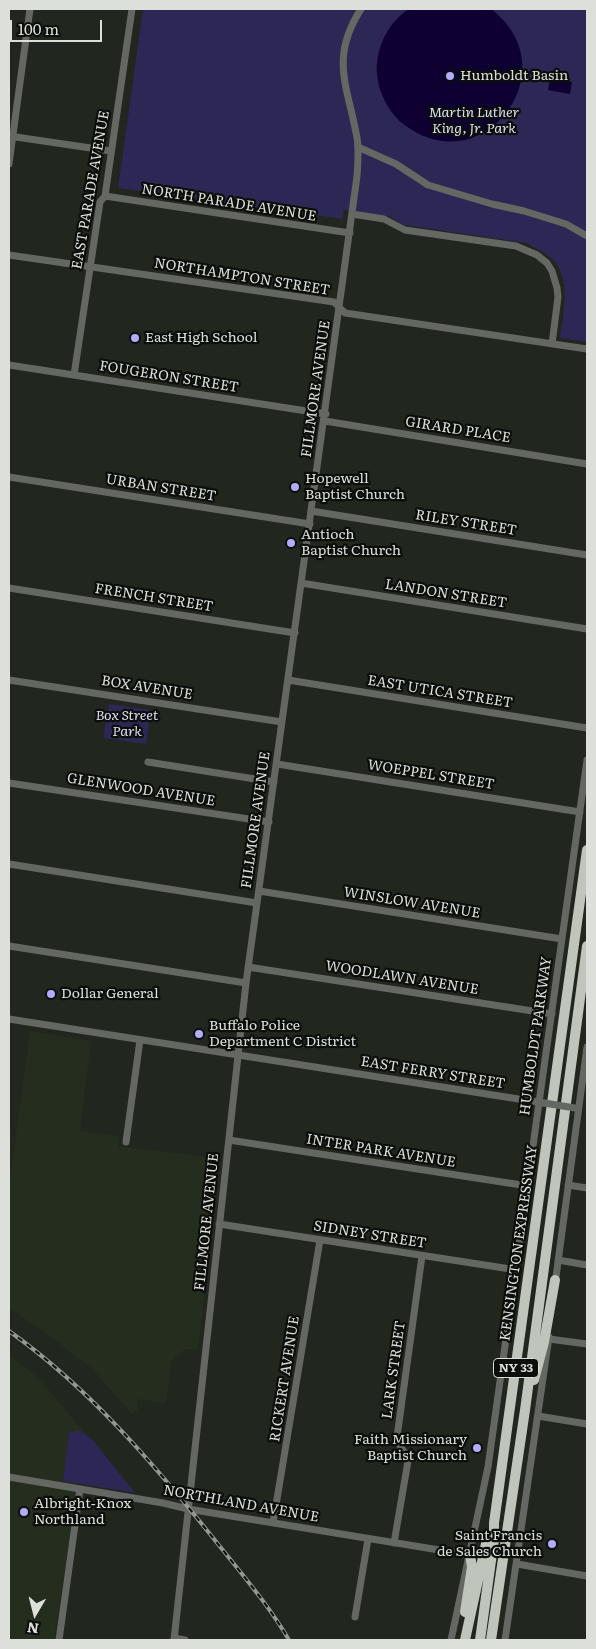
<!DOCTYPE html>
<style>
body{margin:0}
#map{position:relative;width:596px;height:1649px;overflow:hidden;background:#21261e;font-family:Literata,serif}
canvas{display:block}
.frame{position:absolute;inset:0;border:10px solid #dcdfda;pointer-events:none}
.north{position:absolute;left:10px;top:1589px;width:50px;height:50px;-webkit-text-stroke:4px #0c0e0b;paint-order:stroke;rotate:188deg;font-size:14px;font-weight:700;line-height:20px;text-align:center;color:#dcdfda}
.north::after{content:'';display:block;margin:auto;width:18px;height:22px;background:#dcdfda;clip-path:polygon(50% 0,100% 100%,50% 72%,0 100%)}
.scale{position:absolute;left:10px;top:20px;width:92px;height:22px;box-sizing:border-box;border:2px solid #dcdfda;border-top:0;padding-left:6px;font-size:15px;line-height:18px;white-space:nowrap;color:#dcdfda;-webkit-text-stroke:4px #0c0e0b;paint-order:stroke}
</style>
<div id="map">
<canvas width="596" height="1649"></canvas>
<div class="frame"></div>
<div class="north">N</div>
<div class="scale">100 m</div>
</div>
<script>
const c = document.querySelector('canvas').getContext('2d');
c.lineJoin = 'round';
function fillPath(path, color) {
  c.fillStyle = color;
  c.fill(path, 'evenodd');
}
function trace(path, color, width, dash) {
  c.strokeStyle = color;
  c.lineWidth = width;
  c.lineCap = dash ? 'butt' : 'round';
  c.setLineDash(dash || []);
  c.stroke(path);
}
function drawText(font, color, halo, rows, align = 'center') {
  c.font = font + ' Literata,serif';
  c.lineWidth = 4.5;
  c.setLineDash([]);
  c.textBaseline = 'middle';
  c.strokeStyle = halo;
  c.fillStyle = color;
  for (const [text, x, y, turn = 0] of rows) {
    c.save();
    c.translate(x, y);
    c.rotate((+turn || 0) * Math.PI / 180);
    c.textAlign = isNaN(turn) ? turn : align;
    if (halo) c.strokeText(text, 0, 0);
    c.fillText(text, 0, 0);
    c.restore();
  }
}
fillPath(new Path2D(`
 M 30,1031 L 91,1041 L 80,1131 L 119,1136 L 118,1146 L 220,1159 L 198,1349 L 185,1349 L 172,1361 L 166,1404 L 141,1399 L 137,1403 L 138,1410 L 132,1414 L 92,1369 L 50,1336 L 9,1308 L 9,1186 Z
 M 9,1355 L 33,1374 L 49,1390 L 135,1493 L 78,1484 L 54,1640 L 9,1640 Z`), '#252d1f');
fillPath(new Path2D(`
 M 143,9 L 587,9 L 587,342 L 560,338 C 563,315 572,277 552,259 C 545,252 535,248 526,243 L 404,225 L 388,216 L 344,210 L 343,219 L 118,188 Z
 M 109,704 L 151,710 L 146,744 L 103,738 Z
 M 80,1431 L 92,1439 L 135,1493 L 63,1481 L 69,1432 Z`), '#2c2754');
fillPath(new Path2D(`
 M 409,9 L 491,9 C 570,69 484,183 406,126 C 389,114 379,94 377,74 C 375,49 388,22 409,9 Z
 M 550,79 L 572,82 L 570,94 L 548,90 Z`), '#0e0031');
trace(new Path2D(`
 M 9,136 L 111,151
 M 358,147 L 396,164 L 428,185 L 492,204 L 524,211 L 566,224 L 587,236
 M 9,164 L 30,9
 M 105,196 L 350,233
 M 352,214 L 384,219 L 405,230 L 516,246 L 537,255 L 547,263 L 552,271 L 557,288 L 558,297 L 552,344
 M 9,255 L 334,302 L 345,313 L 587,349
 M 9,365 L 326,414
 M 74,375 L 100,202 L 105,196 L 132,9
 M 325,421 L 587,464
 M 9,477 L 310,524
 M 311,511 L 587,555
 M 301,583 L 587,629
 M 9,588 L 295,633
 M 9,680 L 282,722
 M 288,680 L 587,728
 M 148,762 L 274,782
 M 277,764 L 580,812
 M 9,783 L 269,822
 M 9,864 L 257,903
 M 259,891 L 562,939
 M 9,946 L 246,983
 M 248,967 L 552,1014
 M 9,1019 L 544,1103
 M 229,1140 L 528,1186
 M 126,1142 L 140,1040
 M 568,1185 L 587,1188
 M 219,1224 L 517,1270
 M 558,1260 L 587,1265
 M 555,1284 L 587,1047
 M 549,1339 L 587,1344
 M 538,1416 L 587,1424
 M 9,1477 L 163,1503 L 188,1509 L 470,1555
 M 273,1523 L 320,1240
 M 394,1543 L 408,1461 C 407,1452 397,1446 397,1437 L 422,1256
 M 517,1564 L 587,1576
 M 355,1617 L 368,1539
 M 174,1638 L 185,1640
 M 59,1640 L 80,1489
 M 174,1640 L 246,983 L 357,176 C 358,163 359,150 357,138 C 348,86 329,59 361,9
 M 451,1640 L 488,1467 L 587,760
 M 505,1640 L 549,1337`), '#656763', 7);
trace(new Path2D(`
 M 534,1380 L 544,1342 L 555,1280
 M 465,1612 L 472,1567 L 470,1555
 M 465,1640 L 487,1539
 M 480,1640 L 494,1539 L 494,1523 L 587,850
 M 491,1640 L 525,1410 L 587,946`), '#bfc5bb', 10);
const rail = new Path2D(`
 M 9,1331 C 89,1388 153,1463 214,1539 C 240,1572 268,1604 289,1640`);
trace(rail, '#949892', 4);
trace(rail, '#0c0e0b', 2, [5.5]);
trace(new Path2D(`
 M 544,1103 L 575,1108`), '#656763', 7);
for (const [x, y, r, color] of [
 [450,76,5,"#b1adfa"],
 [135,338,5,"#b1adfa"],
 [295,487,5,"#b1adfa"],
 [291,543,5,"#b1adfa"],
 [51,994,5,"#b1adfa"],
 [199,1034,5,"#b1adfa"],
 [477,1448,5,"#b1adfa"],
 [24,1512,5,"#b1adfa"],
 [552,1544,5,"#b1adfa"]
]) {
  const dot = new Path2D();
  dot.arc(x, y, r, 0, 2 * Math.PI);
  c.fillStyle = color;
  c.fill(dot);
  trace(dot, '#0c0e0b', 2);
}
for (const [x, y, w] of [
 [516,1368,45]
]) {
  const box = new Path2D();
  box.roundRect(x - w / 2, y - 9.5, w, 19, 4);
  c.fillStyle = '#0c0e0b';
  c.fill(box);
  trace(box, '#dcdfda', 1);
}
drawText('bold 12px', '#dcdfda', null, [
 ["NY 33",516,1368]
]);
drawText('14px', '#dcdfda', '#0c0e0b', [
 ["Humboldt Basin",460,76],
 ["East High School",145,338],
 ["Hopewell",305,479],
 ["Baptist Church",305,495],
 ["Antioch",301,535],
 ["Baptist Church",301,551],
 ["Dollar General",61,994],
 ["Buffalo Police",209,1026],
 ["Department C District",209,1042],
 ["Faith Missionary",467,1440,"right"],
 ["Baptist Church",467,1456,"right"],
 ["Albright-Knox",34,1504],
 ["Northland",34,1520],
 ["Saint Francis",542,1536,"right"],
 ["de Sales Church",542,1552,"right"]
], 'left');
drawText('italic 14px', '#dedef3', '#0c0e0b', [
 ["Martin Luther",474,113],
 ["King, Jr. Park",474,129],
 ["Box Street",127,716],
 ["Park",127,732]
]);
drawText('14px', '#dcdfda', '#0c0e0b', [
 ["EAST PARADE AVENUE",91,190,-80],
 ["NORTH PARADE AVENUE",229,203,9],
 ["NORTHAMPTON STREET",242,277,9],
 ["FOUGERON STREET",169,377,9],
 ["FILLMORE AVENUE",316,389,-82],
 ["GIRARD PLACE",458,430,9],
 ["URBAN STREET",161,488,9],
 ["RILEY STREET",466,523,9],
 ["LANDON STREET",446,594,9],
 ["FRENCH STREET",154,598,9],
 ["BOX AVENUE",147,688,9],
 ["EAST UTICA STREET",440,692,9],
 ["WOEPPEL STREET",431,775,9],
 ["GLENWOOD AVENUE",141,790,9],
 ["FILLMORE AVENUE",256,820,-82],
 ["WINSLOW AVENUE",412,903,9],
 ["WOODLAWN AVENUE",402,978,9],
 ["HUMBOLDT PARKWAY",536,1036,-82],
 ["EAST FERRY STREET",433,1073,9],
 ["INTER PARK AVENUE",381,1151,9],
 ["FILLMORE AVENUE",207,1222,-84],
 ["SIDNEY STREET",370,1235,9],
 ["KENSINGTON EXPRESSWAY",519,1243,-82],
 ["LARK STREET",394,1370,-82],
 ["RICKERT AVENUE",285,1379,-81],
 ["NORTHLAND AVENUE",241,1504,10]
]);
</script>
